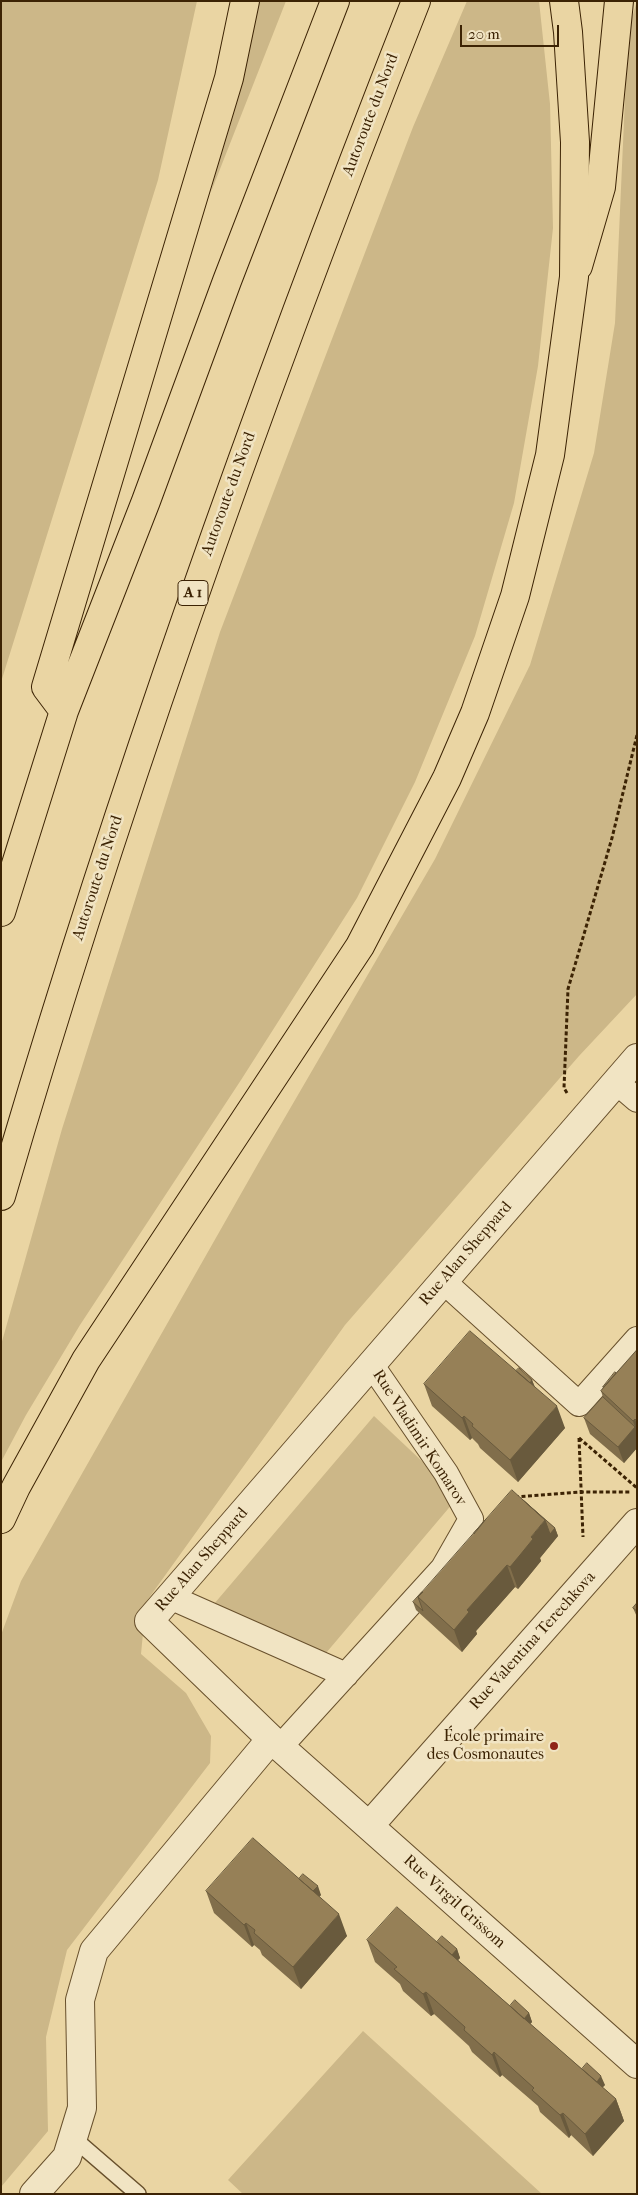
<!DOCTYPE html>
<meta charset="utf-8">
<style>
body{margin:0}
#map{position:relative;width:638px;height:2195px;overflow:hidden;background:#ead5a3;font-family:"IM FELL French Canon",serif}
canvas{display:block}
.frame{position:absolute;inset:0;border:2px solid #3c2304;pointer-events:none}
.scale{position:absolute;left:460px;top:25px;width:99px;height:22px;box-sizing:border-box;border:2px solid #3c2304;border-top:0;padding-left:6px;font-size:15px;line-height:18px;white-space:nowrap;color:#3c2304;-webkit-text-stroke:4px #f1e4c3;paint-order:stroke}
</style>
<div id="map">
<canvas width="638" height="2195"></canvas>
<div class="frame"></div>
<div class="scale">20 m</div>
</div>
<script>
const c = document.querySelector('canvas').getContext('2d');
c.lineJoin = 'round';
function fillPath(path, color) {
  c.fillStyle = color;
  c.fill(path, 'evenodd');
}
function trace(path, color, width, dash) {
  c.strokeStyle = color;
  c.lineWidth = width;
  c.lineCap = dash ? 'butt' : 'round';
  c.setLineDash(dash || []);
  c.stroke(path);
}
function drawText(font, color, halo, rows, align = 'center') {
  c.font = font + ' "IM FELL French Canon",serif';
  c.lineWidth = 5;
  c.setLineDash([]);
  c.textBaseline = 'middle';
  c.strokeStyle = halo;
  c.fillStyle = color;
  for (const [text, x, y, turn = 0] of rows) {
    c.save();
    c.translate(x, y);
    c.rotate((+turn || 0) * Math.PI / 180);
    c.textAlign = isNaN(turn) ? turn : align;
    if (halo) c.strokeText(text, 0, 0);
    c.fillText(text, 0, 0);
    c.restore();
  }
}
fillPath(new Path2D(`
 M 1,1 L 197,1 L 158,180 L 1,682 Z
 M 257,1 L 286,1 L 211,192 Z
 M 467,1 L 539,1 L 550,104 L 553,228 L 538,366 L 514,503 L 475,636 L 415,782 L 357,898 L 241,1080 L 80,1325 L 26,1415 L 1,1462 L 1,1345 L 62,1129 L 220,632 L 413,127 Z
 M 637,1 L 637,994 L 579,1056 L 345,1325 L 146,1602 L 141,1654 L 186,1693 L 211,1736 L 210,1763 L 67,1950 L 46,2037 L 48,2131 L 1,2187 L 1,1635 L 21,1581 L 259,1162 L 435,859 L 530,665 L 594,453 L 615,323 L 628,31 Z
 M 374,1416 L 459,1496 L 326,1653 L 214,1604 Z
 M 363,2031 L 542,2194 L 243,2194 L 228,2180 Z`), '#ccb788');
const service = new Path2D(`
 M 72,2137 L 138,2194`);
const pedestrian = new Path2D(`
 M 616,1082 L 637,1100
 M 443,1281 L 579,1404 L 637,1339
 M 170,1597 L 346,1675
 M 280,1747 L 443,1568 L 471,1519 L 446,1473 L 371,1364`);
const minor = new Path2D(`
 M 637,1058 L 149,1621 L 271,1739 L 637,2064
 M 369,1826 L 637,1523
 M 34,2194 L 67,2157 L 82,2108 L 80,2000 L 94,1951 L 271,1739`);
const primary = new Path2D(`
 M 578,266 L 601,187 L 619,1`);
const motorway = new Path2D(`
 M 64,711 L 46,687 L 229,78 L 245,1
 M 1,912 L 64,711 L 146,501 L 227,281 L 335,1
 M 1,1196 C 119,790 261,394 416,1
 M 1,1519 L 16,1487 L 86,1360 L 360,946 L 447,778 L 475,713 L 515,596 L 550,455 L 574,277 L 575,142 L 568,32 L 564,1`);
trace(service, '#68502c', 18);
trace(pedestrian, '#68502c', 26);
trace(minor, '#68502c', 30);
trace(primary, '#3c2304', 30);
trace(motorway, '#3c2304', 30);
trace(new Path2D(`
 M 567,1093 L 564,1088 L 568,989 L 612,838 L 637,735
 M 579,1438 L 583,1537
 M 579,1438 L 637,1488
 M 515,1497 L 581,1492 L 631,1492`), '#3c2304', 3, [4, 2.5]);
trace(service, '#f1e4c3', 15);
trace(pedestrian, '#f1e4c3', 24);
trace(minor, '#f1e4c3', 28);
trace(primary, '#ead5a3', 28);
trace(motorway, '#ead5a3', 28);
fillPath(new Path2D(`
 M 637,1350 L 637,1448 L 624,1463 L 590,1434 L 584,1418 L 603,1397 L 601,1391 L 603,1388 L 603,1387 L 616,1373 Z
 M 516,1371 L 532,1380 L 535,1387 L 565,1428 L 518,1482 L 480,1448 L 478,1444 L 472,1438 L 470,1440 L 432,1406 L 424,1384 Z
 M 555,1528 L 558,1536 L 540,1558 L 541,1561 L 528,1577 L 518,1589 L 515,1587 L 476,1631 L 477,1634 L 462,1652 L 416,1610 L 413,1602 L 423,1592 Z
 M 637,1603 L 637,1617 L 633,1608 Z
 M 299,1879 L 321,1895 L 319,1897 L 347,1936 L 301,1989 L 262,1955 L 260,1950 L 254,1945 L 252,1947 L 214,1913 L 206,1891 Z
 M 367,1940 L 437,1942 L 457,1949 L 460,1958 L 458,1960 L 510,2006 L 529,2013 L 532,2022 L 530,2024 L 582,2069 L 605,2085 L 602,2087 L 616,2099 L 624,2121 L 593,2156 L 571,2135 L 569,2138 L 540,2112 L 538,2106 L 502,2075 L 500,2077 L 472,2052 L 469,2046 L 434,2014 L 431,2016 L 403,1991 L 400,1984 L 375,1962 Z`), '#816e4b');
fillPath(new Path2D(`
 M 532,1380 L 535,1388 L 525,1388 Z
 M 557,1406 L 565,1428 L 518,1482 L 510,1460 Z
 M 464,1416 L 472,1438 L 470,1440 L 462,1418 Z
 M 635,1419 L 637,1425 L 637,1448 L 624,1463 L 618,1447 L 635,1427 L 633,1421 Z
 M 545,1520 L 555,1528 L 558,1536 L 540,1558 L 541,1561 L 528,1577 L 518,1589 L 510,1567 L 531,1537 Z
 M 507,1565 L 515,1587 L 476,1631 L 477,1634 L 462,1652 L 454,1630 L 467,1610 Z
 M 318,1886 L 321,1895 L 311,1905 L 308,1896 Z
 M 339,1914 L 347,1936 L 301,1989 L 293,1967 Z
 M 246,1923 L 254,1945 L 252,1947 L 244,1925 Z
 M 457,1949 L 460,1958 L 450,1968 L 447,1960 Z
 M 426,1992 L 434,2014 L 431,2016 L 423,1994 Z
 M 529,2013 L 532,2022 L 523,2032 L 520,2024 Z
 M 494,2052 L 502,2075 L 500,2077 L 492,2055 Z
 M 601,2076 L 605,2085 L 595,2096 L 592,2088 Z
 M 616,2099 L 624,2121 L 593,2156 L 585,2134 Z
 M 563,2113 L 571,2135 L 569,2138 L 560,2115 Z`), '#695a3d');
const building = new Path2D(`
 M 470,1331 L 557,1406 L 510,1460 L 472,1426 L 473,1424 L 464,1416 L 462,1418 L 424,1384 Z
 M 637,1350 L 637,1421 L 635,1419 L 633,1421 L 601,1391 Z
 M 519,1368 L 532,1380 L 530,1383 L 516,1371 Z
 M 615,1372 L 616,1373 L 604,1387 L 603,1387 Z
 M 603,1397 L 635,1427 L 618,1447 L 584,1418 Z
 M 512,1490 L 545,1520 L 531,1537 L 533,1539 L 520,1555 L 510,1567 L 507,1565 L 467,1610 L 469,1612 L 454,1630 L 418,1597 Z
 M 523,1500 L 555,1528 L 550,1534 L 545,1520 Z
 M 486,1519 L 474,1534 L 474,1533 Z
 M 422,1592 L 423,1592 L 418,1597 L 423,1611 L 413,1602 Z
 M 637,1603 L 637,1611 L 633,1608 Z
 M 253,1838 L 339,1914 L 293,1967 L 254,1933 L 255,1930 L 246,1923 L 244,1925 L 206,1891 Z
 M 303,1874 L 318,1886 L 313,1891 L 299,1879 Z
 M 397,1907 L 616,2099 L 585,2134 L 563,2113 L 560,2115 L 532,2090 L 534,2088 L 494,2052 L 492,2055 L 464,2030 L 465,2027 L 426,1992 L 423,1994 L 394,1969 L 397,1967 L 367,1940 Z
 M 442,1936 L 457,1949 L 452,1955 L 437,1942 Z
 M 515,2000 L 529,2013 L 524,2019 L 510,2006 Z
 M 587,2063 L 601,2076 L 597,2082 L 582,2069 Z`);
fillPath(building, '#968057');
trace(building, '#695a3d', 1);
for (const [x, y, r, color] of [
 [554,1746,5,"#8f2418"]
]) {
  const dot = new Path2D();
  dot.arc(x, y, r, 0, 2 * Math.PI);
  c.fillStyle = color;
  c.fill(dot);
  trace(dot, '#f1e4c3', 2);
}
for (const [x, y, w] of [
 [193,593,30]
]) {
  const box = new Path2D();
  box.roundRect(x - w / 2, y - 12.5, w, 25, 4);
  c.fillStyle = '#f1e4c3';
  c.fill(box);
  trace(box, '#3c2304', 1);
}
drawText('bold 15px', '#3c2304', null, [
 ["A 1",193,593]
]);
drawText('16px', '#3c2304', '#f1e4c3', [
 ["Autoroute du Nord",371,115,-69],
 ["Autoroute du Nord",229,494,-70],
 ["Autoroute du Nord",98,878,-72],
 ["Rue Alan Sheppard",466,1254,-49],
 ["Rue Vladimir Komarov",419,1438,57],
 ["Rue Alan Sheppard",202,1560,-49],
 ["Rue Valentina Terechkova",533,1641,-48],
 ["Rue Virgil Grissom",454,1902,42]
]);
drawText('16px', '#3c2304', '#f1e4c3', [
 ["École primaire",544,1737],
 ["des Cosmonautes",544,1755]
], 'right');
</script>
